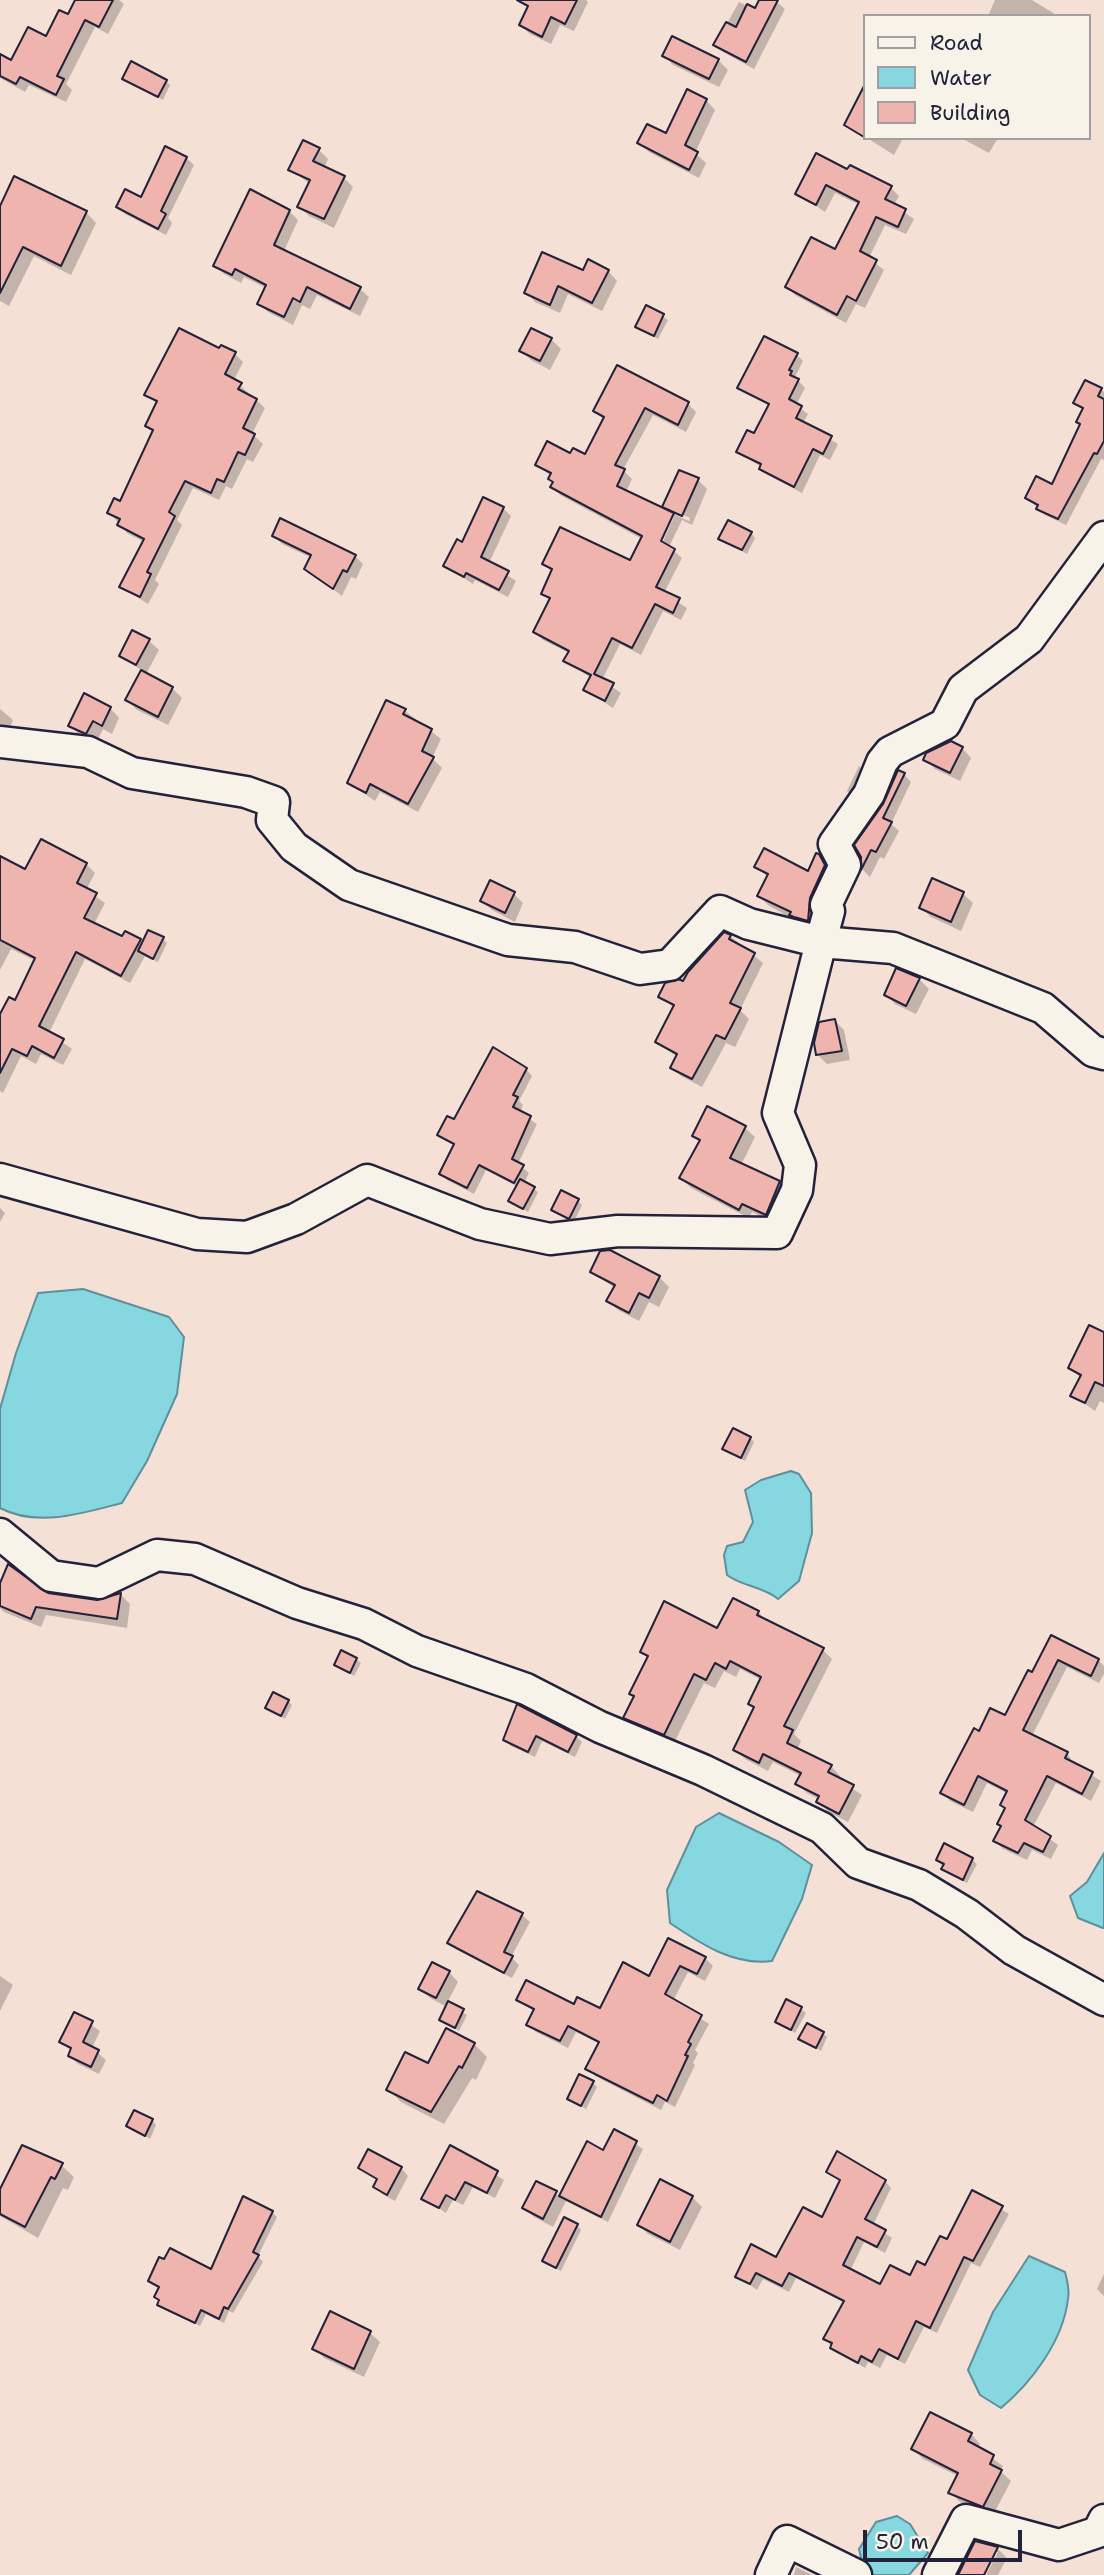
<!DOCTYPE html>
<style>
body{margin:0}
#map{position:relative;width:1104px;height:2575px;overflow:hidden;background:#f5e0d6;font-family:"Shantell Sans",sans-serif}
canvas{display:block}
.legend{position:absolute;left:863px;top:14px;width:228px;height:126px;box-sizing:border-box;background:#f7f3e8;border:2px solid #a29fa3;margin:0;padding:9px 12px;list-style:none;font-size:21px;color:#22223b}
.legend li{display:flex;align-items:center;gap:14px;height:35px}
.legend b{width:35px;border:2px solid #a29fa3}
.scale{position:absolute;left:863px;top:2530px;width:159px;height:32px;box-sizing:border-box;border:4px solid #22223b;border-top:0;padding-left:9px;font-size:21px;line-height:24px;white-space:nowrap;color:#22223b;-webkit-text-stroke:5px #f7f3e8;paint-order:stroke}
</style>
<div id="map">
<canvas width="1104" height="2575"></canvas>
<ul class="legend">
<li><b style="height:9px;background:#f7f3e8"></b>Road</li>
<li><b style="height:19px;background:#86d7df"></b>Water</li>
<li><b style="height:19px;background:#efb4ad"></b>Building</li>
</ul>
<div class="scale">50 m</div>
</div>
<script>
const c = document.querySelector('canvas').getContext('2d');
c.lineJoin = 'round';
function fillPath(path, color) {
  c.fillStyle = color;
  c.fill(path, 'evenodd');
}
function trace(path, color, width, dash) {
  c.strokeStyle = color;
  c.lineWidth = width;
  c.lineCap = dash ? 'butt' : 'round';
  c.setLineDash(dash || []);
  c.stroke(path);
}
const water = new Path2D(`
 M 83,1289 L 169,1317 L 184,1337 L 177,1394 L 147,1461 L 122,1503 C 83,1513 38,1528 0,1508 L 0,1409 L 16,1353 L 38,1293 Z
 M 791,1471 L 799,1474 L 811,1493 L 812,1533 L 799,1581 L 778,1599 C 763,1586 743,1587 727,1575 L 724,1555 L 727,1546 L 743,1542 L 753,1522 L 745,1490 L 761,1480 Z
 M 719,1813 L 779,1842 L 812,1865 L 802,1899 L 772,1961 C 734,1966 701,1944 670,1923 L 667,1890 L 696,1827 Z
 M 1104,1853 L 1104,1928 L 1103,1928 L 1078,1918 L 1070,1896 L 1087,1882 Z
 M 1029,2256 L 1065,2272 C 1067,2280 1070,2290 1068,2299 C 1063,2341 1032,2382 1001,2408 L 980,2395 L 968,2370 L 993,2312 Z
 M 897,2516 L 910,2524 L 928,2553 L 909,2575 L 872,2575 L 863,2566 L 859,2549 L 876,2522 Z`);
fillPath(water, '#86d7df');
trace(water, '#5e8f9d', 2);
fillPath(new Path2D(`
 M 77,0 L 119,0 L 124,4 L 108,34 L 95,27 L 66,84 L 72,90 L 66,102 L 29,85 L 25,92 L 0,78 L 0,56 L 12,62 L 47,39 L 68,17 Z
 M 516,0 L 586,0 L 588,2 L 574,31 L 560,25 L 551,44 L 530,34 L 521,25 L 529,8 Z
 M 761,0 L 774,0 L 785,9 L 754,69 L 723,52 L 715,45 L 739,2 L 755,10 Z
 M 995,0 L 1032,0 L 1058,16 L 988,16 Z
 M 664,55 L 718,60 L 728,70 L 719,87 L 673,65 Z
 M 124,78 L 166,81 L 170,85 L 163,100 Z
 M 706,100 L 715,110 L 695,153 L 706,163 L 699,178 L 649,152 L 639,142 L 667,136 Z
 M 867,138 L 903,138 L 894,155 Z
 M 961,138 L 998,138 L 989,153 Z
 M 319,150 L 328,159 L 324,168 L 344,178 L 353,187 L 334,228 L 309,216 L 299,206 L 310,184 L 290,169 Z
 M 186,158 L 194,165 L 168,218 L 172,223 L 166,235 L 125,214 L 118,207 L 141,199 Z
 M 848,171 L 890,187 L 899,196 L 894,205 L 914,219 L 906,234 L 885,225 L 869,258 L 884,270 L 865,308 L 856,304 L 846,323 L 795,295 L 787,286 L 835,251 L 860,205 L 835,193 L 825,212 L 797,193 Z
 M 0,210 L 86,212 L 96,223 L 71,275 L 34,256 L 9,306 L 0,301 Z
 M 289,211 L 298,220 L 284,251 L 360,289 L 369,297 L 360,316 L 317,295 L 310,309 L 302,305 L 293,325 L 268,312 L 259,304 L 266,288 L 244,277 L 241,283 L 224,274 L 215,265 Z
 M 608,271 L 617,281 L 602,311 L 568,294 L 560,313 L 535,302 L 526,292 L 584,272 Z
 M 647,307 L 668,320 L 658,339 L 637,327 Z
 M 551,339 L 561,349 L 550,370 L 531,360 L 521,351 Z
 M 220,351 L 235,354 L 243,362 L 234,380 L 265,408 L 252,434 L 263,444 L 253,462 L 247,459 L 232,489 L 226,486 L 219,500 L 193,488 L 177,520 L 182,525 L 155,580 L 159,584 L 148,604 L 121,587 L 144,542 L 127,533 L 109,512 L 120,503 L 154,432 L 148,426 L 158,404 L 146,395 Z
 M 796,354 L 803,361 L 795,377 L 805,388 L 796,405 L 808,414 L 803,423 L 838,444 L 830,460 L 820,455 L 802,493 L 768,475 L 761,467 L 738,452 L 755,436 L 770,406 L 740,387 Z
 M 618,367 L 688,404 L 696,412 L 686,432 L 653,415 L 623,470 L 632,479 L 626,492 L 669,512 L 664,507 L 698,480 L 707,489 L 692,525 L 682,520 L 669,547 L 682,558 L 664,593 L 687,608 L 681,620 L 663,611 L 641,655 L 620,644 L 602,680 L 621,693 L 613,708 L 585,690 L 591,678 L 566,661 L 569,653 L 543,640 L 535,632 L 551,601 L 543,593 L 552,572 L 544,564 L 631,562 L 642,539 L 560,495 L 552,487 L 551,476 L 537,465 L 571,455 L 586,456 L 604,420 L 596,411 ZM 673,510 L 690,518 L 689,521 L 673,514 ZM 671,514 L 674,517 L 659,550 L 655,548 Z
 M 1101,389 L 1104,392 L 1104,460 L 1101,459 L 1066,525 L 1045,515 L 1027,498 L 1053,487 L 1081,425 L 1084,411 L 1075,403 Z
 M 503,508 L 511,516 L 489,563 L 516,581 L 508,597 L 475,580 L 473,584 L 445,566 L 463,544 Z
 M 751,533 L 755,538 L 747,554 L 720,539 Z
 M 274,536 L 355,556 L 363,564 L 356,579 L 351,577 L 342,596 L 307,569 L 312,558 L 282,544 Z
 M 149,641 L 159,650 L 146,674 L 172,688 L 182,698 L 168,725 L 137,710 L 127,700 L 142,671 L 122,656 Z
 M 110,708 L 119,718 L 112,734 L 103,729 L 96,743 L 79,735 L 70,725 Z
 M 0,709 L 13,720 L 7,733 L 0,733 Z
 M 405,711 L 441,739 L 432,758 L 442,768 L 418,812 L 380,792 L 375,801 L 349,783 Z
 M 962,748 L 971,758 L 960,781 L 935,769 L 925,759 Z
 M 859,766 L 870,777 L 857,801 L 847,791 Z
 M 904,774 L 911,782 L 891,824 L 899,831 L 884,859 L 880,857 L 870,877 L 863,870 L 862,857 Z
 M 817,856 L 834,876 L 817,929 L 801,924 L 768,905 L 759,896 L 768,877 L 756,867 L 809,873 Z
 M 0,861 L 26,871 L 86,864 L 95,873 L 86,890 L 105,903 L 94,924 L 123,939 L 140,940 L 143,944 L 163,939 L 167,943 L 158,962 L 145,956 L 130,983 L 85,959 L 49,1033 L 72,1049 L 63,1065 L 41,1054 L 36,1064 L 21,1056 L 3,1093 L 0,1091 L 0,1013 L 16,1003 L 36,961 L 11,949 L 0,970 Z
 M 933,880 L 963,894 L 973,903 L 961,931 L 931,917 L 921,908 Z
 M 514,894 L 523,903 L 515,922 L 492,910 L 482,901 Z
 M 730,936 L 763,963 L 740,1010 L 749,1019 L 735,1047 L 726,1043 L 702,1087 L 681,1076 L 672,1067 L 677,1057 L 657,1042 L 674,1008 L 660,996 L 683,984 Z
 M 919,979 L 929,989 L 916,1014 L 895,1004 L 886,994 Z
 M 835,1021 L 844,1030 L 850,1060 L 827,1064 L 818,1055 Z
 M 526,1069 L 532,1076 L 519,1101 L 523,1105 L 520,1113 L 537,1124 L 518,1164 L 529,1173 L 524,1183 L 538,1192 L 528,1212 L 510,1201 L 518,1187 L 486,1170 L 474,1194 L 447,1180 L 441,1174 L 455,1146 L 440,1134 Z
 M 708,1109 L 745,1128 L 755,1137 L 741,1165 L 779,1182 L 789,1192 L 776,1224 L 752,1212 L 749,1218 L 691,1188 L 681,1178 L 701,1142 L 694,1136 Z
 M 578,1201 L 582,1205 L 574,1222 L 553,1210 Z
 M 0,1208 L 5,1213 L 0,1222 Z
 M 592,1272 L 659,1277 L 669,1287 L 659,1307 L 649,1302 L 639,1321 L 618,1310 L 608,1301 L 615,1288 Z
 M 1104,1334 L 1104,1403 L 1100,1401 L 1095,1411 L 1072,1395 L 1081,1378 L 1070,1368 Z
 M 750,1438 L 754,1442 L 745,1461 L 724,1449 Z
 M 0,1588 L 97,1602 L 121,1595 L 130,1604 L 127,1628 L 46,1615 L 41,1627 L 4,1612 L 0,1608 Z
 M 758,1612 L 768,1622 L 823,1650 L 832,1659 L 794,1734 L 801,1741 L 797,1750 L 831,1766 L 840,1776 L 838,1779 L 862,1795 L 848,1822 L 827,1811 L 819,1799 L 807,1793 L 797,1784 L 801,1776 L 773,1762 L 768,1771 L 745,1759 L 735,1749 L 755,1709 L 750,1704 L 762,1680 L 740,1669 L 736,1677 L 724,1671 L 715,1688 L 704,1683 L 674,1743 L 634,1727 L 625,1717 L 649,1659 L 642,1652 L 718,1630 Z
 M 1051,1638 L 1098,1660 L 1104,1666 L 1104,1674 L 1099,1683 L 1067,1667 L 1032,1736 L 1067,1753 L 1074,1764 L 1101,1781 L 1091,1801 L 1056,1783 L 1033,1827 L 1058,1845 L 1051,1859 L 1032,1850 L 1027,1860 L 1003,1849 L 995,1841 L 1002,1827 L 1006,1809 L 1002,1805 L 1008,1794 L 987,1783 L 973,1812 L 950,1801 L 942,1792 L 980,1733 L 1006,1718 Z
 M 356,1659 L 361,1663 L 354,1676 L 336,1665 Z
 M 288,1701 L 292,1705 L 285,1719 L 267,1708 Z
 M 518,1707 L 576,1736 L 582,1742 L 575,1757 L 542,1741 L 535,1757 L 511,1746 L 505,1740 Z
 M 972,1859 L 977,1864 L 967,1883 L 947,1873 L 938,1860 Z
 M 478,1893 L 522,1915 L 530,1922 L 511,1957 L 519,1965 L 512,1978 L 457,1950 L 449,1943 Z
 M 669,1941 L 705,1958 L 713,1966 L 705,1981 L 688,1972 L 673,2001 L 709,2024 L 695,2050 L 698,2053 L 693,2063 L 695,2065 L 675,2107 L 665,2102 L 661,2110 L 595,2076 L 588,2068 L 600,2044 L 576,2032 L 568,2048 L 536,2032 L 528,2025 L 535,2012 L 518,2000 L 601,2010 L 650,1978 Z
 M 449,1972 L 458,1982 L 447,2003 L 467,2015 L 459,2031 L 441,2020 L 447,2007 L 430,1998 L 420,1989 Z
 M 0,1976 L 13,1985 L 0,2011 Z
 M 801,2009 L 806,2013 L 795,2033 L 777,2021 Z
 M 75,2014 L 100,2031 L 92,2048 L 106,2060 L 99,2074 L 78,2064 L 70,2056 L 72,2051 L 61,2042 Z
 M 823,2033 L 827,2037 L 821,2051 L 801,2039 Z
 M 474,2044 L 487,2057 L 476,2080 L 472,2078 L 444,2124 L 401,2102 L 388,2089 Z
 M 593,2083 L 597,2087 L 586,2109 L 569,2099 Z
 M 152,2120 L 156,2125 L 150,2139 L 128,2125 Z
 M 615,2131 L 643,2149 L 608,2222 L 566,2201 L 553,2227 L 534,2217 L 524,2208 L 536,2183 L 560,2197 L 587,2144 L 604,2152 Z
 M 451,2147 L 504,2180 L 495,2198 L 473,2187 L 463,2205 L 453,2200 L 446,2213 L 423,2198 Z
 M 61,2165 L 74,2177 L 68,2190 L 63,2188 L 38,2238 L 0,2216 L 0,2192 Z
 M 360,2168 L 401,2168 L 408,2176 L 395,2201 L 382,2194 L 375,2187 L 378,2181 Z
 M 828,2172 L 885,2181 L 891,2188 L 873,2225 L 892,2238 L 885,2253 L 864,2242 L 850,2271 L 881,2287 L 911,2277 L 926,2267 L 948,2242 L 973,2192 L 1009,2214 L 980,2267 L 971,2263 L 937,2333 L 924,2327 L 905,2364 L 887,2355 L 880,2368 L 868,2362 L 865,2368 L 832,2348 L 826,2339 L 845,2303 L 796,2278 L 789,2292 L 763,2279 L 757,2290 L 737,2276 L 777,2259 L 823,2220 L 841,2182 Z
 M 692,2197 L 702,2207 L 680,2250 L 648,2234 L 639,2225 Z
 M 272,2212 L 277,2217 L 258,2256 L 263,2262 L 233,2313 L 229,2311 L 224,2323 L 206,2314 L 200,2326 L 159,2304 L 160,2288 L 150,2280 L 212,2271 Z
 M 577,2225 L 581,2230 L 561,2271 L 548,2265 L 544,2261 Z
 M 1104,2274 L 1104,2296 L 1097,2289 Z
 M 331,2313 L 370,2333 L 380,2342 L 364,2377 L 324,2358 L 315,2348 Z
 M 971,2434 L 980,2444 L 978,2448 L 1003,2466 L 1000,2471 L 1011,2481 L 993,2515 L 960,2502 L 950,2492 L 958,2476 L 923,2459 L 913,2449 Z
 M 997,2548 L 1007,2558 L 998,2575 L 986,2575 L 998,2552 L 994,2552 L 982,2575 L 960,2575 Z
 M 796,2567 L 812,2575 L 794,2575 Z`), '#0003');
const building = new Path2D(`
 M 75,0 L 113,0 L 99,27 L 85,20 L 57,76 L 64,79 L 56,95 L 20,77 L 16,84 L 0,76 L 0,54 L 11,60 L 28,27 L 46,36 L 59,10 L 68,14 Z
 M 517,0 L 577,0 L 565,24 L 551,17 L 542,37 L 519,25 L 528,6 Z
 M 759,0 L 778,0 L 746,62 L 713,45 L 726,22 L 736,27 L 747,4 L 755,8 Z
 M 672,36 L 719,59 L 709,79 L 662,56 Z
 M 131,61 L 167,80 L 158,97 L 122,79 Z
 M 864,86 L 864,137 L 844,125 Z
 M 687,89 L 707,99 L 685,145 L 698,152 L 689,170 L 637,143 L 647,124 L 666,133 Z
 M 303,140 L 320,148 L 313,161 L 345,176 L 324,219 L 297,207 L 310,180 L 288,170 Z
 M 165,146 L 187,157 L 161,211 L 166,214 L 158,229 L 116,207 L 125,189 L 141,197 Z
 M 816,153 L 847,169 L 850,165 L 892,186 L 885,199 L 906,209 L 898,227 L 876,217 L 860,251 L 877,260 L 856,301 L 847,296 L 837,315 L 785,287 L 811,237 L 835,249 L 859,202 L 826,185 L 816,205 L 795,194 Z
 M 14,176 L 87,211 L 61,266 L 23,247 L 0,293 L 0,206 Z
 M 250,189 L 290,210 L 274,245 L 361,287 L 350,309 L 307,287 L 300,302 L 293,298 L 284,317 L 257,304 L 266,285 L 235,269 L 232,275 L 213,266 Z
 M 542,252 L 583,270 L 588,259 L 609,270 L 592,303 L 558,286 L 550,305 L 524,293 Z
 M 646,305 L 664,314 L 654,336 L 635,327 Z
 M 179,328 L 219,348 L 221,345 L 236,352 L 225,374 L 242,383 L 238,389 L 257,399 L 243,428 L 255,434 L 245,455 L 238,452 L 224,482 L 217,479 L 211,493 L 185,481 L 169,512 L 175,516 L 147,572 L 151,574 L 140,597 L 119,587 L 144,539 L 117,525 L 120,519 L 107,513 L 114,498 L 120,501 L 153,430 L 145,426 L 157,401 L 144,395 Z
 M 531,328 L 552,338 L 540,361 L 519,351 Z
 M 764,336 L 798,353 L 789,370 L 792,371 L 790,375 L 799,379 L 789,399 L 802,406 L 796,418 L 832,436 L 823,454 L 813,449 L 794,487 L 759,469 L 761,464 L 736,452 L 747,430 L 754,433 L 769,404 L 737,388 Z
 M 617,365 L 689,402 L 678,425 L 645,408 L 615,465 L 625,469 L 617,486 L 674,513 L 661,541 L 675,549 L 656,587 L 680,598 L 673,613 L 655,604 L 632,648 L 612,638 L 594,674 L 614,683 L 605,701 L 583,690 L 591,675 L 563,661 L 569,651 L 533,632 L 550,598 L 541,594 L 552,569 L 542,564 L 560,527 L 630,560 L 642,536 L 550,487 L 553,482 L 548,479 L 551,473 L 535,465 L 547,441 L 570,453 L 573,448 L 585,454 L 604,417 L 593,411 Z
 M 1085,380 L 1102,388 L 1098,396 L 1104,399 L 1104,441 L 1097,454 L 1094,453 L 1058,519 L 1036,509 L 1038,505 L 1025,498 L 1036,476 L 1052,484 L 1080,424 L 1076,422 L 1083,408 L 1073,403 Z
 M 679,470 L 699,478 L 682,516 L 662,507 Z
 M 483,497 L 504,507 L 481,557 L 509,571 L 499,590 L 466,573 L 464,577 L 443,566 L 457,539 L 462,542 Z
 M 280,518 L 356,555 L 347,572 L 343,570 L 333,589 L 304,569 L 311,555 L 272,536 Z
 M 728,520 L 752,532 L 742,550 L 718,539 Z
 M 132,630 L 150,639 L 136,665 L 119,656 Z
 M 141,670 L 173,687 L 158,717 L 125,700 Z
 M 84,693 L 111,707 L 102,726 L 93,721 L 86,734 L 68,726 Z
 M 386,700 L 406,709 L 403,714 L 432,729 L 422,751 L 434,757 L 408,804 L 370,784 L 366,793 L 347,783 Z
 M 951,741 L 963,747 L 950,773 L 923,760 L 926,753 Z
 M 898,770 L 905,773 L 883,818 L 892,822 L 876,852 L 871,850 L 861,870 L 861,857 L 854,845 L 883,804 Z
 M 41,839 L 87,863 L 77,883 L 97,893 L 84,918 L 122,936 L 125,931 L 141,939 L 121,976 L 76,952 L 39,1026 L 64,1039 L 54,1058 L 32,1046 L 27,1056 L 12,1049 L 0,1073 L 0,1014 L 9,997 L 15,1000 L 35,958 L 0,940 L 0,856 L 25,869 Z
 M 764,848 L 808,871 L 816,853 L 819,854 L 825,865 L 810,898 L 808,921 L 794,917 L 789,915 L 791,912 L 757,896 L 768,874 L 754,867 Z
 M 932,878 L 964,892 L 951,922 L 919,908 Z
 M 490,880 L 515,892 L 505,913 L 480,901 Z
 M 148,930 L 164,937 L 153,959 L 138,951 Z
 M 724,932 L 731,935 L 729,939 L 755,953 L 730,1003 L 741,1008 L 725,1039 L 716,1035 L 692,1079 L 670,1068 L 677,1054 L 655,1042 L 674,1005 L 658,997 L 665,983 L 678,979 L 683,981 L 688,972 Z
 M 896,968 L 920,978 L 906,1006 L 884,995 Z
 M 835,1019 L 842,1051 L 816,1055 L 814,1043 L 819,1022 Z
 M 493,1047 L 527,1068 L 513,1095 L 518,1097 L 513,1107 L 531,1116 L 512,1159 L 524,1165 L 514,1183 L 479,1165 L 467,1188 L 439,1174 L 454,1144 L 437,1135 L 447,1116 L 454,1119 Z
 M 707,1106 L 746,1126 L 730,1158 L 780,1181 L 766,1215 L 742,1204 L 739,1210 L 679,1178 L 700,1140 L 692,1136 Z
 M 520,1179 L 535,1187 L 523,1209 L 508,1201 Z
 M 561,1190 L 579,1199 L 569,1219 L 551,1210 Z
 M 610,1250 L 660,1276 L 649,1298 L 639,1293 L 629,1313 L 606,1301 L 615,1285 L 590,1272 L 600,1251 Z
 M 1089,1325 L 1104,1332 L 1104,1386 L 1095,1382 L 1085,1403 L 1070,1396 L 1081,1375 L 1068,1368 Z
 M 733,1428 L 751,1437 L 741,1458 L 722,1449 Z
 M 8,1564 L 48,1593 L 97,1600 L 121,1593 L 117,1619 L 36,1607 L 31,1619 L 0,1606 L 0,1583 Z
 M 733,1598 L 759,1611 L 757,1615 L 824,1648 L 784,1726 L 793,1730 L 787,1743 L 832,1765 L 828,1772 L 854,1785 L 839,1814 L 816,1802 L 819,1796 L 795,1784 L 801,1773 L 763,1754 L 759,1763 L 733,1750 L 754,1707 L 748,1704 L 761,1677 L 730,1661 L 726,1669 L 715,1663 L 706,1680 L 694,1674 L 664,1735 L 623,1718 L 634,1696 L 629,1694 L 648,1656 L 640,1652 L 664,1601 L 717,1628 Z
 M 1051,1635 L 1099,1659 L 1091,1676 L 1058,1660 L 1023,1730 L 1068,1752 L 1065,1758 L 1093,1772 L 1082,1794 L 1047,1776 L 1025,1820 L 1051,1836 L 1043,1852 L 1024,1843 L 1018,1853 L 993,1841 L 1001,1826 L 997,1824 L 1005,1808 L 1000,1805 L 1007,1791 L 978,1776 L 964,1805 L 940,1793 L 974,1728 L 979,1731 L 990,1708 L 1005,1715 L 1028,1670 L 1032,1672 Z
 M 341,1650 L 357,1658 L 350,1673 L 334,1665 Z
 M 273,1692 L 289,1700 L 281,1716 L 265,1708 Z
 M 517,1704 L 577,1735 L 568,1752 L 536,1736 L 528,1752 L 503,1740 Z
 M 944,1843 L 973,1858 L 963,1880 L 941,1869 L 944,1864 L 936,1860 Z
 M 477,1891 L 523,1913 L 504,1952 L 513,1956 L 504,1973 L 447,1943 Z
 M 668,1938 L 706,1957 L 697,1974 L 680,1966 L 665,1994 L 702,2015 L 688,2042 L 691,2044 L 685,2055 L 688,2056 L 667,2101 L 657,2095 L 653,2103 L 585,2069 L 599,2042 L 568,2026 L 560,2041 L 526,2025 L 534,2009 L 516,2000 L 526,1980 L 574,2004 L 577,1997 L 600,2008 L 623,1962 L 649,1976 Z
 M 432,1962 L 450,1971 L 436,1998 L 418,1989 Z
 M 786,1999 L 802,2007 L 791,2030 L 775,2022 Z
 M 448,2001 L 464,2009 L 455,2028 L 439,2020 Z
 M 74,2012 L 93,2021 L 83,2042 L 99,2050 L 91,2067 L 68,2056 L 71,2048 L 59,2042 Z
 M 807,2023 L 824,2032 L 816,2048 L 798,2039 Z
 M 446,2028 L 475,2043 L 462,2068 L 459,2066 L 431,2112 L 386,2090 L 405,2052 L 428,2063 Z
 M 579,2074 L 594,2081 L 581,2106 L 567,2099 Z
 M 134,2110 L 153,2119 L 145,2136 L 126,2126 Z
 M 614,2129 L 637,2141 L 601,2217 L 559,2196 L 587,2141 L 603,2150 Z
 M 22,2145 L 63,2163 L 55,2179 L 51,2177 L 25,2227 L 0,2214 L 0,2189 Z
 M 450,2145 L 498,2171 L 487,2193 L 465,2182 L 455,2200 L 446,2195 L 439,2208 L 421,2199 Z
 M 368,2149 L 402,2167 L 387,2195 L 373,2187 L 377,2179 L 358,2168 Z
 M 837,2151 L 886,2180 L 865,2219 L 886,2230 L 877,2247 L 857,2237 L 843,2265 L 880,2284 L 890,2265 L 910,2275 L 917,2261 L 925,2265 L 940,2236 L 947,2239 L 972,2190 L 1003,2206 L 973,2261 L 964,2257 L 930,2328 L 916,2321 L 898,2359 L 879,2349 L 872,2362 L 861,2356 L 858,2363 L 830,2348 L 832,2343 L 823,2339 L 844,2301 L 789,2273 L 782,2286 L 756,2273 L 750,2284 L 735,2277 L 751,2244 L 776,2257 L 803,2207 L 822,2217 L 840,2180 L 826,2172 Z
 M 660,2179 L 693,2196 L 670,2242 L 637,2225 Z
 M 536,2181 L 557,2191 L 543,2219 L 522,2208 Z
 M 243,2196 L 273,2211 L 253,2252 L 259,2255 L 228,2309 L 224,2307 L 219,2319 L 201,2310 L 195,2323 L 157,2305 L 159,2300 L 154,2297 L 159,2287 L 148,2281 L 159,2257 L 164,2259 L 170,2248 L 211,2269 Z
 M 564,2217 L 578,2224 L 556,2268 L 542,2261 Z
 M 330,2311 L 371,2331 L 354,2369 L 312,2349 Z
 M 930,2412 L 972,2433 L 968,2441 L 994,2455 L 990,2464 L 1002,2470 L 983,2507 L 948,2493 L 958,2473 L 911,2449 Z
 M 975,2541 L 998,2547 L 984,2575 L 958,2575 Z`);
fillPath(building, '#efb4ad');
trace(building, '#22223b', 2);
const minor = new Path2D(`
 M 0,742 L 88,752 L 132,773 L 246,792 L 274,802 L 272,820 L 294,847 L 349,885 L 508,940 L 575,947 L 640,969 L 670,965 L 720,911 L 749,924 L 821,942
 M 821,941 L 829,911 L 826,905 L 845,865 L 834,844 L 869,794 L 882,762 L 890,752 L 945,724 L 963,689 L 1029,639 L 1104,537
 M 0,1179 L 197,1234 L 247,1237 L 296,1219 L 367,1180 L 480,1224 L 550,1239 L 618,1231 L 777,1233 L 797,1190 L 800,1165 L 778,1113 L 821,942 L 893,948 L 1043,1008 L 1093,1051 L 1104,1054
 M 0,1534 L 51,1576 L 99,1583 L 157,1555 L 195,1559 L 297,1603 L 364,1624 L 417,1651 L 526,1689 L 600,1727 L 703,1770 L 822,1828 L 858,1863 L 919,1885 L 967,1914 L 1014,1950 L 1104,2000
 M 771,2575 L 787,2541 L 856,2575
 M 938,2575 L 966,2520 L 1059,2545 L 1098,2532 L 1104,2520`);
trace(minor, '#22223b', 35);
trace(minor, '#f7f3e8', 30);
</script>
